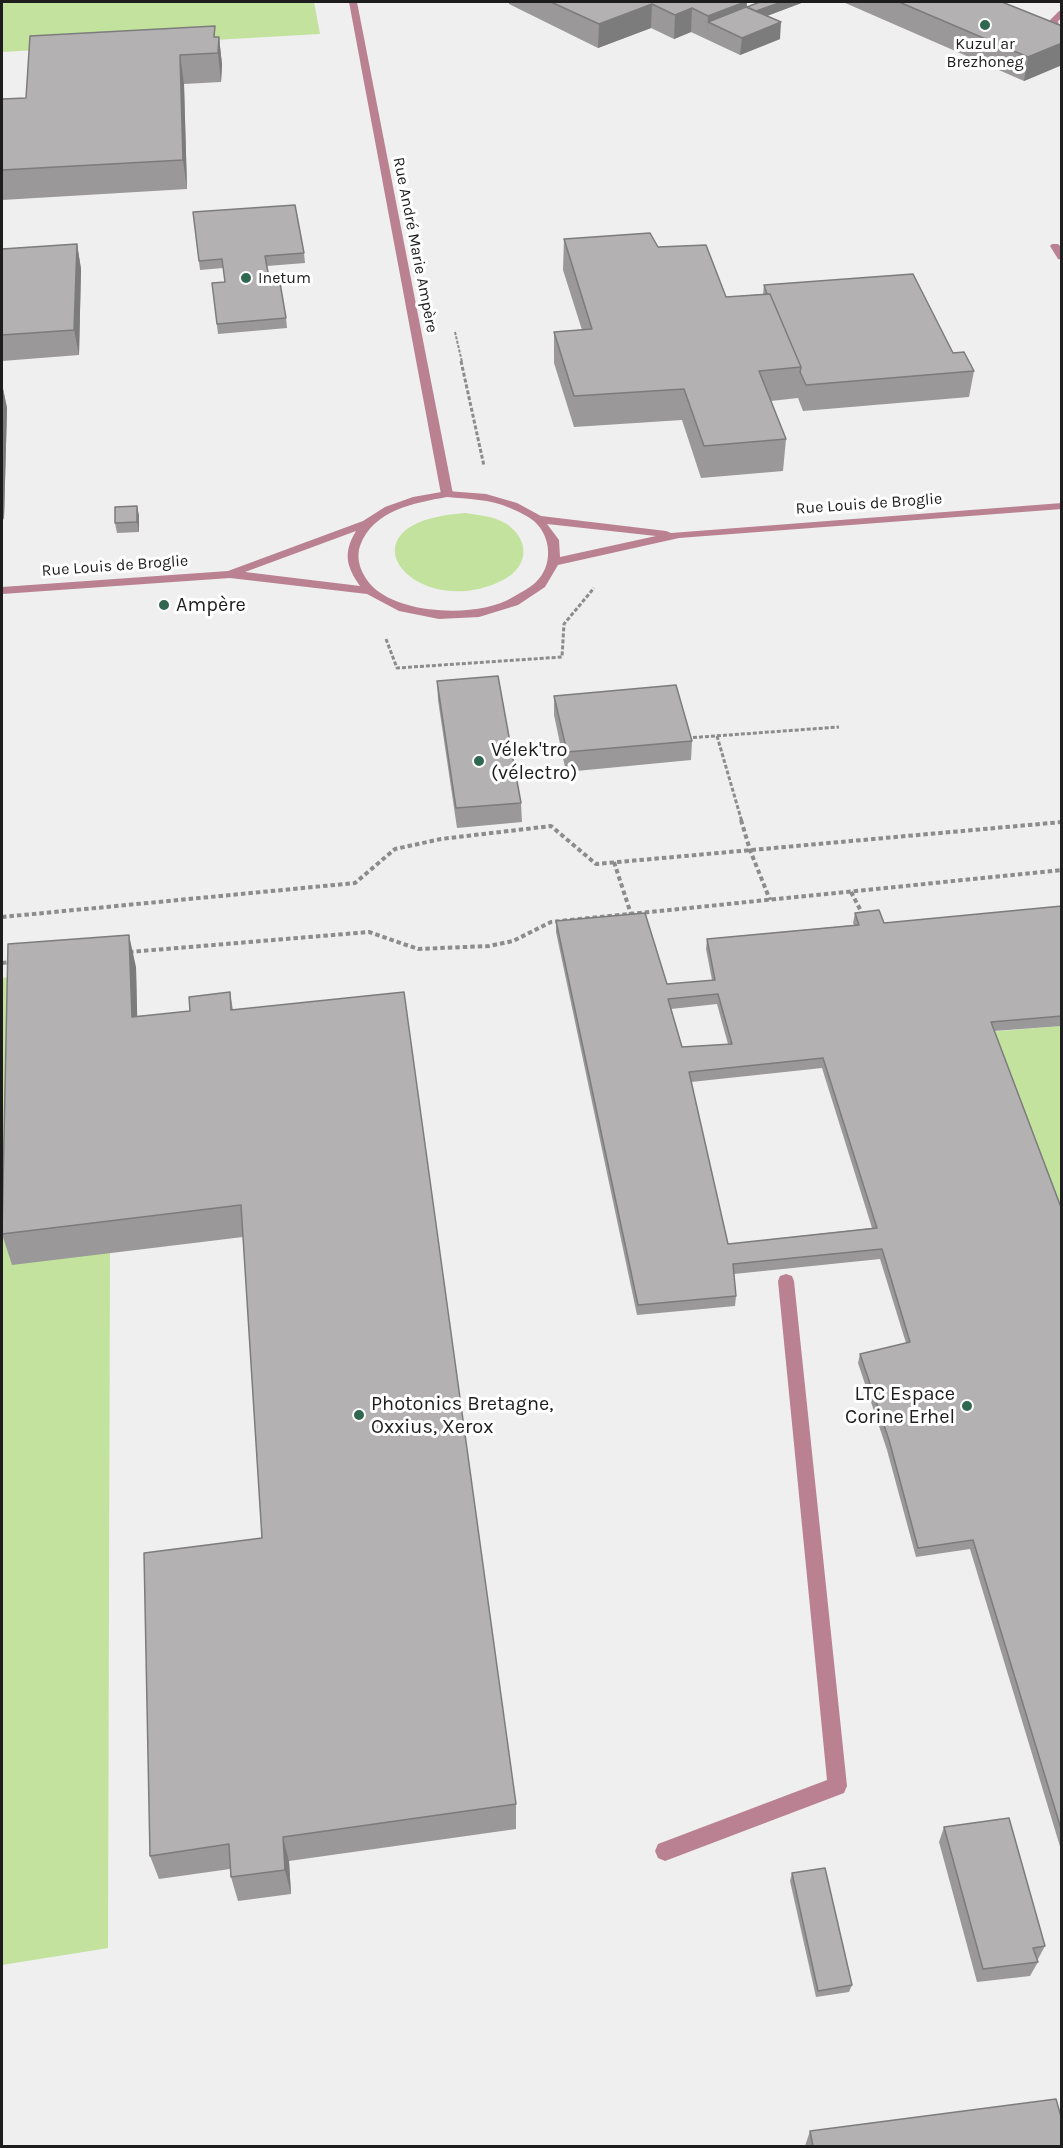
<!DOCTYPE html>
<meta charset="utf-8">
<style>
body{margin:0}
#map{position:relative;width:1063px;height:2148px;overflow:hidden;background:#efeff0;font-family:Karla,sans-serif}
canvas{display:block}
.frame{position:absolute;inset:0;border:3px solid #1d1d1d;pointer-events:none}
</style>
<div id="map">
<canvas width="1063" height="2148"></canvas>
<div class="frame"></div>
</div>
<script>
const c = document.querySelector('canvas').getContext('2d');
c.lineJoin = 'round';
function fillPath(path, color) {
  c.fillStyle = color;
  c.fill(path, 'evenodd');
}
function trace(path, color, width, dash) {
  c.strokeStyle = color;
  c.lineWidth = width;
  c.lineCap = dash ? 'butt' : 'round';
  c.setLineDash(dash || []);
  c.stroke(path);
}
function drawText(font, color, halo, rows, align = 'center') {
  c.font = font + ' Karla,sans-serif';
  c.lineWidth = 6;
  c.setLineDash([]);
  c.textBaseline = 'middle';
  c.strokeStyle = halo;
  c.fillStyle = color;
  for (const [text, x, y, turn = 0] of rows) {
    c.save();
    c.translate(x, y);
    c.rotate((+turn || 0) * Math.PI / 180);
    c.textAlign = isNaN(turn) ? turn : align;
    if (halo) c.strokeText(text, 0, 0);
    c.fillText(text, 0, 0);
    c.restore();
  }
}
fillPath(new Path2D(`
 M 2,2 L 314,2 L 320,34 L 2,52 Z
 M 465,513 C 478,515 493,516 505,523 C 530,539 530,566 503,580 C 415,625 331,522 465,513 Z
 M 17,976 L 12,1264 L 110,1252 L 108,1948 L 2,1965 L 2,978 Z
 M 1061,1026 L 1061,1228 L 988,1032 Z`), '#c2e29e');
trace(new Path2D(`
 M 455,332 L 462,362`), '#8c8c8d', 2, [3, 1.5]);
trace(new Path2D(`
 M 461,361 L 484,466
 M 386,639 L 397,668 L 562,657 L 564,624 L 594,588
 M 717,736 L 742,822
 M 687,738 L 839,727`), '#8c8c8d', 3, [4, 2]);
trace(new Path2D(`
 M 741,820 L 750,850 L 770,900
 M 614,862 L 631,914
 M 851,892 L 863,915
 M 2,917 L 355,883 L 395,849 L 441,839 L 551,826 L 596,864 L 1062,822
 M 129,952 L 369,932 L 418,949 L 489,946 L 513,941 L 551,922 L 1062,870
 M 2,963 L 11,962`), '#8c8c8d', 4, [4.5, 3]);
fillPath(new Path2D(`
 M 1059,11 L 1062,11 L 1062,18 L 1058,21 L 1062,39 L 1050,27 L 1050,20 Z
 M 1052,244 L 1058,244 L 1062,248 L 1062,260 L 1058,259 L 1050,246 Z
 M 786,1274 L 792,1276 L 794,1281 L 847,1786 L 844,1793 L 665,1861 L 658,1858 L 655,1851 L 658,1844 L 827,1780 L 778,1281 L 780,1276 Z`), '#b98191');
fillPath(new Path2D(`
 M 349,2 L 357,2 L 453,494 L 447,497 L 441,494 Z`), '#b98191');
fillPath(new Path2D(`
 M 447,491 L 486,494 L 517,503 L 541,516 L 666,531 L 671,533 L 1062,503 L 1062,509 L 679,538 L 558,565 L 545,587 L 518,605 L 479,617 L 439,619 L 399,611 L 367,594 L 230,578 L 2,594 L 2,587 L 228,571 L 363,521 L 385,507 L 413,497 ZM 447,497 C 468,499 490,499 510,508 C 517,511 528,516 534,521 C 552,537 553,566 536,582 C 530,588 520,593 513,597 C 480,618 402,615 373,587 C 363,577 355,561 360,546 C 373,510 414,503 447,497 ZM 547,524 L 656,536 L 560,557 L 559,540 ZM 356,531 C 343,553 346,566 360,586 L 245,572 Z`), '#b98191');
fillPath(new Path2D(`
 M 509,2 L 747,2 L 747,7 L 760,2 L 804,2 L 767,16 L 780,39 L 740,55 L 691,32 L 674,39 L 651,28 L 598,48 L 509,4 Z
 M 843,2 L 1002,2 L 1062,26 L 1062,65 L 1024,81 Z
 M 216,37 L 219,37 L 222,65 L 221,82 L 184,84 L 187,189 L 2,200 L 2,99 L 26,98 Z
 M 193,212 L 304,253 L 305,263 L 267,266 L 269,278 L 286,318 L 287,328 L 218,334 L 212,283 L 225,282 L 223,268 L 200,270 Z
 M 564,239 L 658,247 L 726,297 L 763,294 L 764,285 L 953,353 L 974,371 L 969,397 L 803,411 L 798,398 L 771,401 L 786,439 L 783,471 L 701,478 L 682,420 L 574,427 L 554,363 L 554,332 L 582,330 L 563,270 Z
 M 77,244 L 81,269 L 79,355 L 2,361 L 2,249 Z
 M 2,384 L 7,408 L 4,519 L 2,520 Z
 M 137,506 L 139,516 L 139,532 L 117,533 L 115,523 Z
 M 437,681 L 521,803 L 522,822 L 457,828 L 438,700 Z
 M 554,696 L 692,741 L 691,760 L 566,772 L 554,715 Z
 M 1062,906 L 1062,1026 L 994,1031 L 1062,1210 L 1062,1853 L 970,1549 L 916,1557 L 887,1450 L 858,1363 L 860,1354 L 906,1343 L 880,1259 L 734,1274 L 736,1296 L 735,1306 L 637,1315 L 556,932 L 556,921 L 667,984 L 712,980 L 706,949 L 707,939 L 854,925 L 853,923 L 855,913 L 884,923 ZM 717,1004 L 728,1044 L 682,1047 L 671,1009 ZM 822,1068 L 872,1228 L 728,1244 L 691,1082 Z
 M 136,967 L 137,1017 L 190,1011 L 230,992 L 233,1010 L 516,1804 L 516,1829 L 289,1861 L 291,1894 L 238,1901 L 231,1877 L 230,1869 L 159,1879 L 150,1856 L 262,1538 L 243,1237 L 12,1265 L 2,1234 Z
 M 944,1827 L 1045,1946 L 1038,1959 L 1037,1960 L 1038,1962 L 1030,1976 L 977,1982 L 939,1842 Z
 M 792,1873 L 852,1985 L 849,1992 L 816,1997 L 790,1881 Z
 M 810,2131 L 1062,2146 L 805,2146 Z`), '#9a9898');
fillPath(new Path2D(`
 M 745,2 L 747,2 L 746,15 L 782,2 L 804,2 L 727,31 L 708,22 L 707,39 L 708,16 Z
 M 652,4 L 651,28 L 598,48 L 599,24 Z
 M 692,8 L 691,32 L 674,39 L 675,15 Z
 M 781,22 L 780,39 L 740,55 L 742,38 Z
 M 219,37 L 222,65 L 221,82 L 218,53 Z
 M 1062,43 L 1062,65 L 1024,81 L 1028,57 Z
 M 180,55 L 184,84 L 187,189 L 183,160 Z
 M 77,244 L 81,269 L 79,355 L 74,330 Z
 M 2,384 L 7,408 L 4,519 L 2,508 Z
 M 137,506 L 139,516 L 139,532 L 137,522 Z
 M 129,935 L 136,967 L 138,1049 L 132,1017 Z
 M 283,1837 L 289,1861 L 291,1894 L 285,1870 Z`), '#7d7c7c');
const building = new Path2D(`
 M 551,2 L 745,2 L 708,16 L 692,8 L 675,15 L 652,4 L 599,24 Z
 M 760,2 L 782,2 L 756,11 L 747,7 Z
 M 899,2 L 1002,2 L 1062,26 L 1062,43 L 1028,57 Z
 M 746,7 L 781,22 L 742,38 L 708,22 Z
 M 215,26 L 214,37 L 219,37 L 218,53 L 180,55 L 183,160 L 2,170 L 2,99 L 26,98 L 30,36 Z
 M 295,205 L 304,253 L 265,256 L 269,278 L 279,277 L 286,318 L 217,324 L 212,283 L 225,282 L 222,259 L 199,261 L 193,212 Z
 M 650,233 L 658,247 L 706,245 L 726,297 L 770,294 L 801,367 L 759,371 L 786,439 L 704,446 L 684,389 L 574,396 L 554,332 L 592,329 L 564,239 Z
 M 77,244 L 74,330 L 2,335 L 2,249 Z
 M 913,274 L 953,353 L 964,352 L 974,371 L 806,385 L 800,372 L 801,367 L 770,294 L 767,294 L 764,285 Z
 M 137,506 L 137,522 L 115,523 L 115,507 Z
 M 498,676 L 521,803 L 456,808 L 437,681 Z
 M 676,685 L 692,741 L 567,752 L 554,696 Z
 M 1062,906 L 1062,1016 L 991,1022 L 1062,1210 L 1062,1832 L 973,1540 L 918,1548 L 889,1440 L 860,1354 L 910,1342 L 882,1249 L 733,1264 L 736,1296 L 638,1305 L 556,921 L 645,913 L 667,984 L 715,980 L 707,939 L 859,925 L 855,913 L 879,910 L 884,923 ZM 718,994 L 732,1044 L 682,1047 L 668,999 ZM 823,1058 L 877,1228 L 728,1244 L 689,1072 Z
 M 129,935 L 132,1017 L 190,1011 L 189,997 L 230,992 L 231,1010 L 404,992 L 516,1804 L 283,1837 L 285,1870 L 231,1877 L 229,1844 L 150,1856 L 144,1553 L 262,1538 L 241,1205 L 2,1234 L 8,944 Z
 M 1009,1818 L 1045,1946 L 1033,1948 L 1038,1962 L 983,1969 L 944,1827 Z
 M 825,1868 L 852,1985 L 818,1991 L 792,1873 Z
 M 1056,2099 L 1062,2120 L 1062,2146 L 813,2146 L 810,2131 Z`);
fillPath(building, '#b3b1b1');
trace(building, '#7d7c7c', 1.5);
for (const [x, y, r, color] of [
 [985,25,6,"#2f6750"],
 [246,278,6,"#2f6750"],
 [164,605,6,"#2f6750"],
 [479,761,6,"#2f6750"],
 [967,1406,6,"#2f6750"],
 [359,1415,6,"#2f6750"]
]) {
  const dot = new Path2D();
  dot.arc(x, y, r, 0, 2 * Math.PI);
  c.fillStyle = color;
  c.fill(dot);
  trace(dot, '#fff', 2);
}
drawText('16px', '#1d1d1d', '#fff', [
 ["Kuzul ar",985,44],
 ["Brezhoneg",985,62],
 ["Inetum",258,278,"left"]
]);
drawText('16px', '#1d1d1d', '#fff', [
 ["Rue André Marie Ampère",415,245,79],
 ["Rue Louis de Broglie",869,504,-4],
 ["Rue Louis de Broglie",115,566,-4]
]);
drawText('20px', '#1d1d1d', '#fff', [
 ["Ampère",176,605],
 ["Vélek'tro",491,750],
 ["(vélectro)",491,773],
 ["LTC Espace",955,1394,"right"],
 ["Corine Erhel",955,1417,"right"],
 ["Photonics Bretagne,",371,1404],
 ["Oxxius, Xerox",371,1427]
], 'left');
</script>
